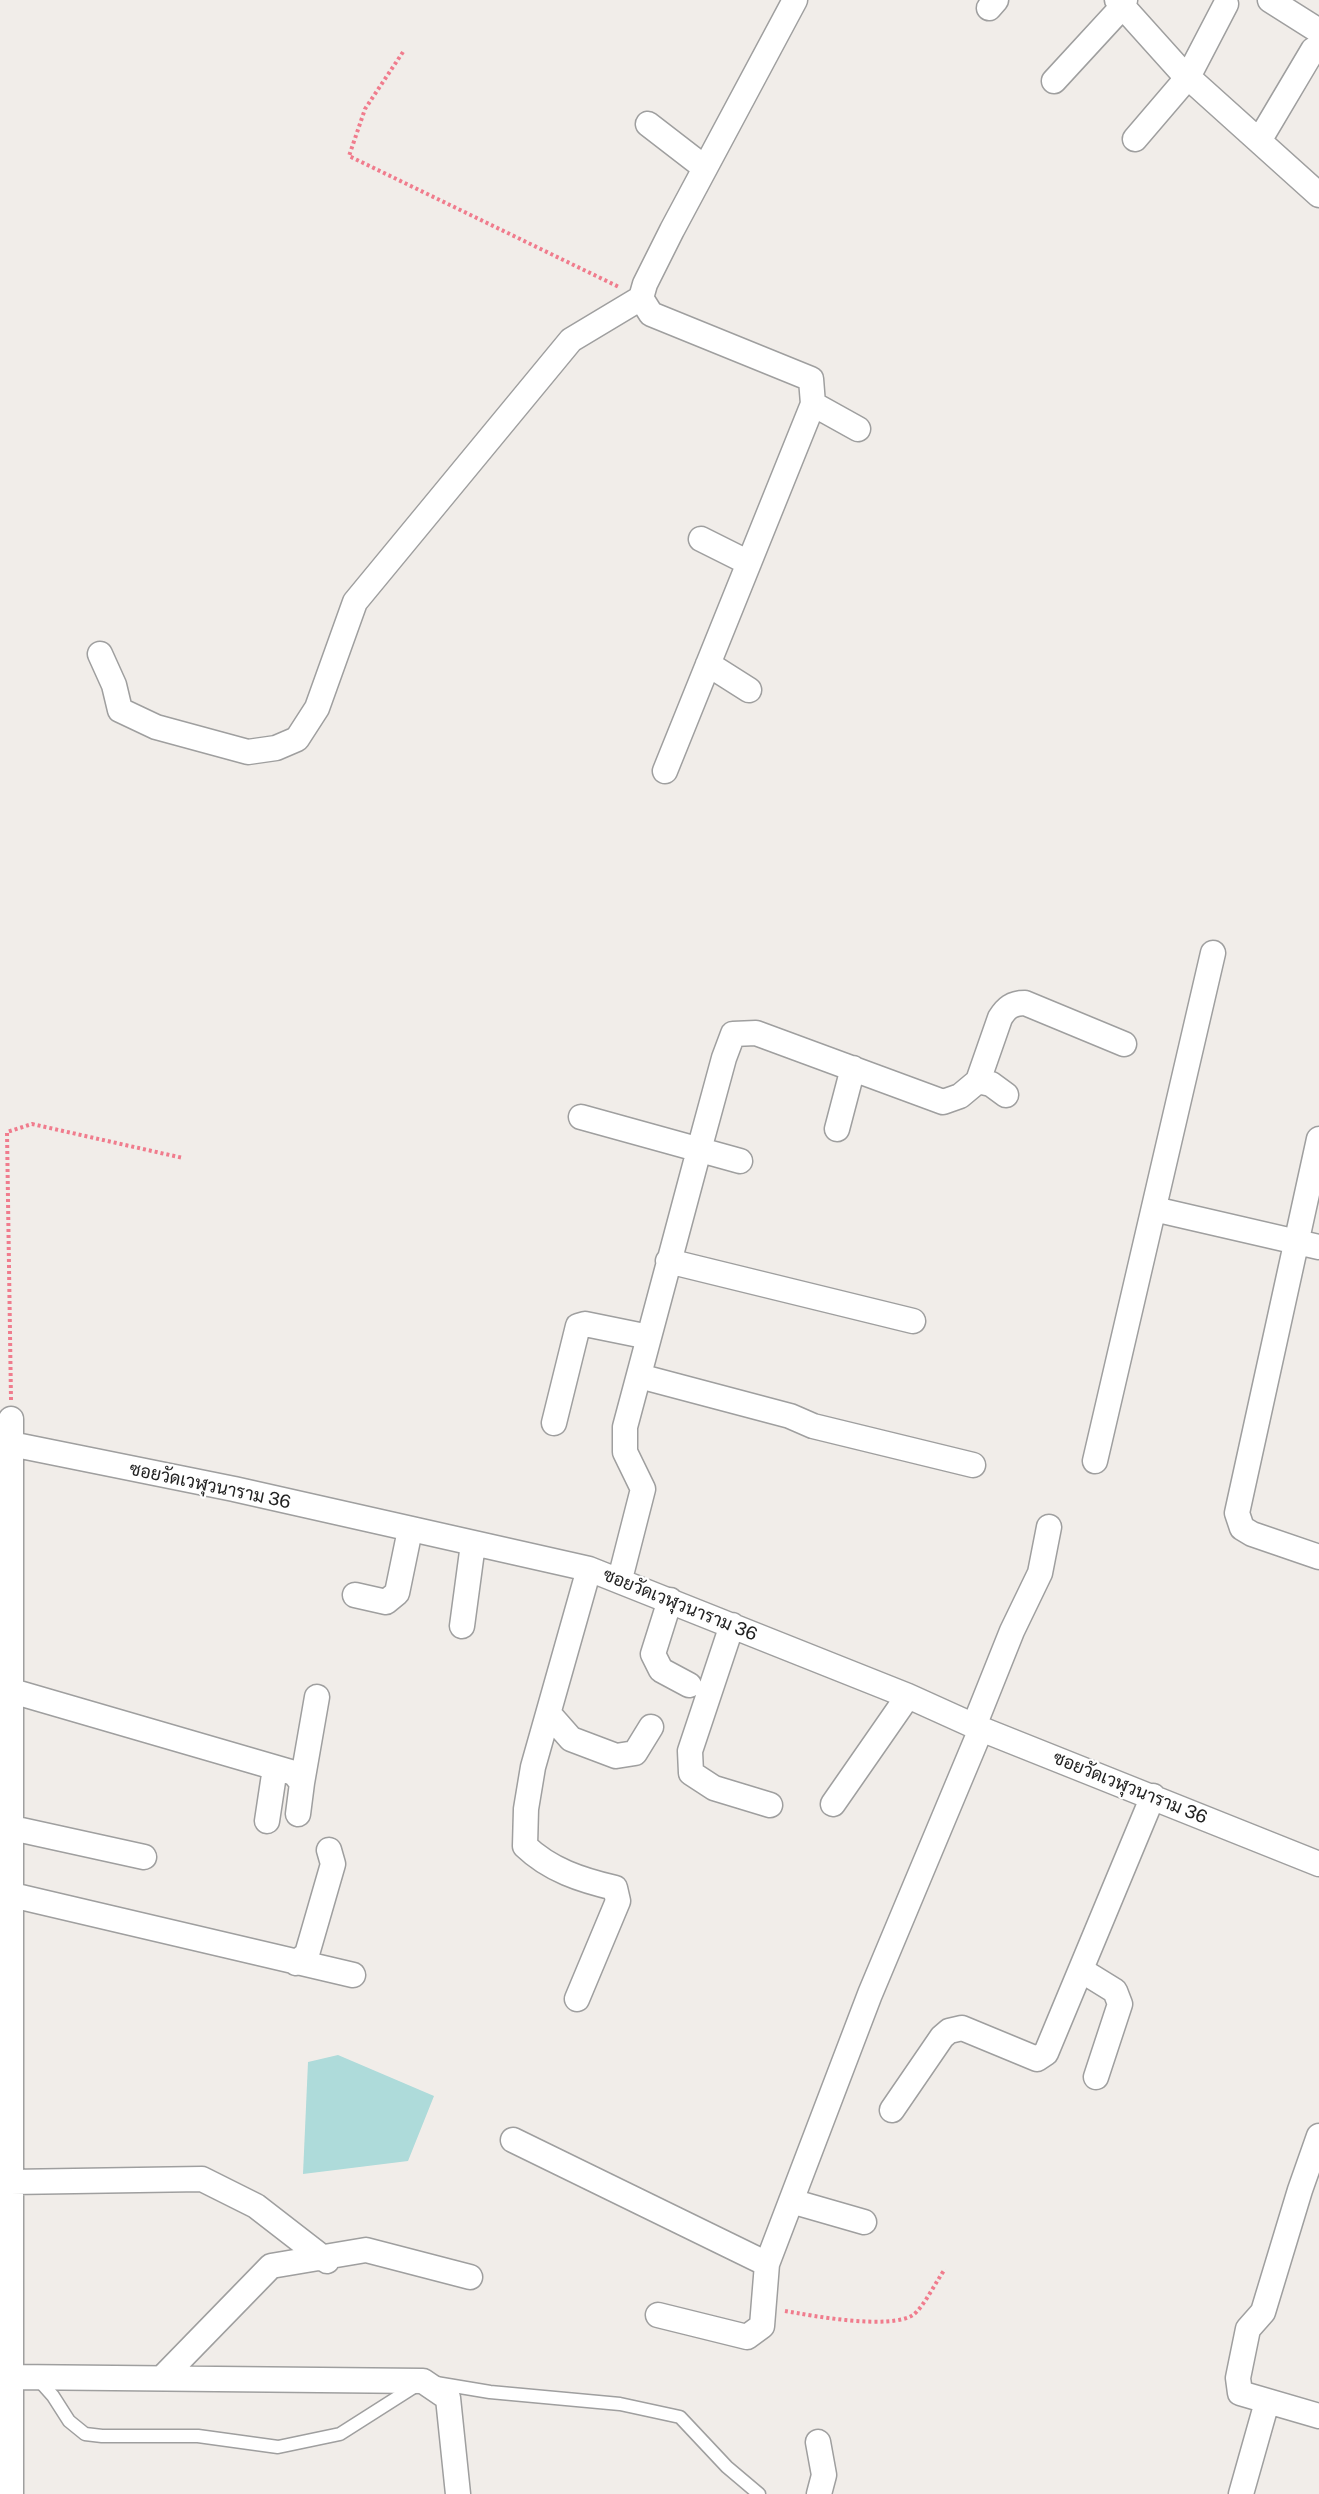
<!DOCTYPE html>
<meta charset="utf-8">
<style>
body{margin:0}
canvas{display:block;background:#f1ede9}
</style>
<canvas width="1319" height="2494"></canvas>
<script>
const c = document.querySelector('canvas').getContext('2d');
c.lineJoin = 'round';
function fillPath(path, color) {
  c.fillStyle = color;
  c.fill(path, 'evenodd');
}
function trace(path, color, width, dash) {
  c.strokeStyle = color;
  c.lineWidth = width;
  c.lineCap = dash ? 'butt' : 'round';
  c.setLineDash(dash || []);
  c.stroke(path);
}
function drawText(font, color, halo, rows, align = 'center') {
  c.font = font + ' "Public Sans",Sarabun,sans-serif';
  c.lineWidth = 4.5;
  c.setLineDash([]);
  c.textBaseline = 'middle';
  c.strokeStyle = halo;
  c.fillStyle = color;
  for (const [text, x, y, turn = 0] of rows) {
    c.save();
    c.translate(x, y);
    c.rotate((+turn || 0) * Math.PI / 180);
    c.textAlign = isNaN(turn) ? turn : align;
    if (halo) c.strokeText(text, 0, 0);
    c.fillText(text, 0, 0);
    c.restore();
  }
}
fillPath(new Path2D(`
 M 338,2055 L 434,2096 L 408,2161 L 303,2174 L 308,2062 Z`), '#aedbda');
const lane = new Path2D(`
 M 37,2378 L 53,2396 L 69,2421 L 85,2434 L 102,2436 L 198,2436 L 278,2447 L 340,2434 L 417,2385
 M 436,2383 L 490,2392 L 620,2404 L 680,2417 L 727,2467 L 759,2494`);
const street = new Path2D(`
 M 1117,0 L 1179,69 L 1319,195
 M 1270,0 L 1319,31
 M 989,8 L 996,0
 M 1054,81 L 1123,6 L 1125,0
 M 648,124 L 705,168
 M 1135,139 L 1188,77 L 1226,4
 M 1259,141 L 1313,50
 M 813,404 L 858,429
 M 701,539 L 749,563
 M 100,654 L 114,685 L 120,710 L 156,727 L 248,752 L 276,748 L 297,739 L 317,708 L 355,602 L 571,340 L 641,298
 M 708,664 L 749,690
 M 665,771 L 813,404 L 811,379 L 651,314 L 641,298 L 645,284 L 672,230 L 795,0
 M 978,1081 L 1000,1018 C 1006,1008 1012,1003 1025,1003 L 1124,1044
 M 581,1117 L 740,1161
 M 837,1129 L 853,1068
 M 1319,1139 L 1237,1513 L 1242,1528 L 1252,1534 L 1319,1557
 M 1154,1209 L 1319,1247
 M 668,1261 L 913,1321
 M 639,1376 L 790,1416 L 813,1426 L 973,1465
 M 554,1423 L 578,1326 L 585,1324 L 649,1337
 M 11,1444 L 234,1489 L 589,1569 L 908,1696 L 981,1729 L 1319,1864
 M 1095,1461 L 1213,953
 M 620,1579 L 643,1489 L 625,1452 L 625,1427 L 699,1150 L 724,1058 L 733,1034 L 756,1033 L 943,1102 L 960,1096 L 978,1081 L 991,1084 L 1006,1095
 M 355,1595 L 386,1602 L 397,1593 L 410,1530
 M 670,1600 L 653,1654 L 661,1670 L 689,1685
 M 732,1625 L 690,1751 L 691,1773 L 714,1788 L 770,1805
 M 462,1626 L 473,1544
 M 12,1691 L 294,1773 L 302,1783 L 298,1814
 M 549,1714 L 571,1739 L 616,1756 L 635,1753 L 651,1727
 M 974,1726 L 1012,1631 L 1040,1573 L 1049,1527
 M 302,1783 L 317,1697
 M 833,1804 L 908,1696
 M 267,1821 L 275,1768
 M 12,1828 L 144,1857
 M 12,1895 L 353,1975
 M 296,1963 L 307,1954 L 333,1864 L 329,1850
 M 1081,1970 L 1115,1991 L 1120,2004 L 1096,2077
 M 577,1999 L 618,1901 L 615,1888 C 581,1880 550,1870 525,1846 L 526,1809 L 533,1767 L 589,1569
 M 892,2110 L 942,2037 L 949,2031 L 962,2028 L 1037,2059 L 1046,2053 L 1153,1796
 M 1319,2136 L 1300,2190 L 1263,2312 L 1248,2329 L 1238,2378 L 1240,2393 L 1319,2416
 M 513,2140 L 767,2264
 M 11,2182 L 202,2179 L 256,2206 L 327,2261
 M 791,2201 L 864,2222
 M 658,2315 L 747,2337 L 762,2326 L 767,2264 L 870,1994 L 981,1729
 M 11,2377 L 423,2381 L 448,2398 L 458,2494
 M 162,2378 L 271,2266 L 366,2250 L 470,2277
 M 818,2442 L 824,2475 L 819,2494
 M 11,2494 L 11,1419
 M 1241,2494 L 1267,2402`);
trace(lane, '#9f9f9f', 15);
trace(street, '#9f9f9f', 27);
trace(new Path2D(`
 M 403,52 L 365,109 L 349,156 L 619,287
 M 11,1400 L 7,1132 L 32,1124 L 183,1158
 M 785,2311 C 813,2316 890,2330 913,2315 C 923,2308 937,2280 945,2269`), '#f07c8d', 4, [3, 3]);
trace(lane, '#fff', 12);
trace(street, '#fff', 24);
drawText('18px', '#222', '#fff', [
 ["ซอยวัดเวฬุวนาราม 36",210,1486,12],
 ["ซอยวัดเวฬุวนาราม 36",680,1605,22],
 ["ซอยวัดเวฬุวนาราม 36",1130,1788,22]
]);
</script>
